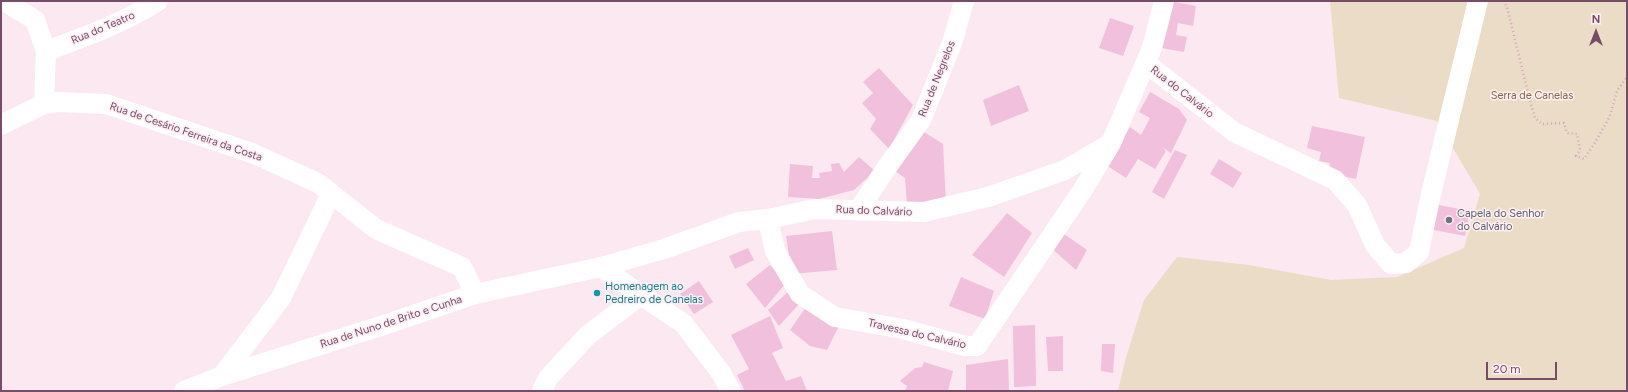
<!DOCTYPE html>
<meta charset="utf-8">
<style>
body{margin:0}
#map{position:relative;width:1628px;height:392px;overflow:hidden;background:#fce8f0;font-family:Figtree,sans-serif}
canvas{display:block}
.frame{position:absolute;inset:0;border:2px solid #764c66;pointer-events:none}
.north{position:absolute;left:1576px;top:12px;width:40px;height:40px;-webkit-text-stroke:3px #ffeff5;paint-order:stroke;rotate:0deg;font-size:11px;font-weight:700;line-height:16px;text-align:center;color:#764c66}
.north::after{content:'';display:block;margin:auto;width:14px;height:18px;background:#764c66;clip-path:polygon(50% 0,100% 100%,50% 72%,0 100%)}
.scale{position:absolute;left:1486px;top:362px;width:71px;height:18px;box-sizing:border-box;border:2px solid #764c66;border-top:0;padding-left:5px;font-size:12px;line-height:14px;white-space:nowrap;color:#764c66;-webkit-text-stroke:3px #ffeff5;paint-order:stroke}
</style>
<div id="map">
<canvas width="1628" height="392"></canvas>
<div class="frame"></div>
<div class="north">N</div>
<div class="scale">20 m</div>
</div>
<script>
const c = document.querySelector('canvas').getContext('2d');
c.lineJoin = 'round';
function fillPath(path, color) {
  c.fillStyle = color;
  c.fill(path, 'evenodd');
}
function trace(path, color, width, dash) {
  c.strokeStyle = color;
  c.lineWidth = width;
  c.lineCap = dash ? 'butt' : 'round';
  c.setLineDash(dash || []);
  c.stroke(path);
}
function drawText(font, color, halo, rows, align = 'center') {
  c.font = font + ' Figtree,sans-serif';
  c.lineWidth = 3;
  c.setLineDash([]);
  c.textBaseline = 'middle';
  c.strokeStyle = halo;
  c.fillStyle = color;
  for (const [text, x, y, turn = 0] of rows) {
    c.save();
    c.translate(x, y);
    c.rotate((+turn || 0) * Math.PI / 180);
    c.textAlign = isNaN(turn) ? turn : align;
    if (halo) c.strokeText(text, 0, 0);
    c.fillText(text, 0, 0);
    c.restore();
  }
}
fillPath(new Path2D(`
 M 1330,1 L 1627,1 L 1627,391 L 1118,391 L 1125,361 L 1144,300 L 1177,257 L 1249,265 L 1331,280 L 1397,277 L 1464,248 L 1480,194 L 1437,121 L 1339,98 Z`), '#eadcc6');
fillPath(new Path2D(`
 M 1169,1 L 1196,6 L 1193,26 L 1178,23 L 1176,35 L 1187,37 L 1184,52 L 1156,47 Z
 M 1110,18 L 1134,26 L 1123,56 L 1099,48 Z
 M 879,68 L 913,105 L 889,149 L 870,129 L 876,119 L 862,103 L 873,93 L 863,82 Z
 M 1019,85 L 1029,111 L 991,126 L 983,100 Z
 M 1150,92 L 1179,109 L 1187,120 L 1171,153 L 1162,147 L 1166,151 L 1155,169 L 1138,159 L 1126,178 L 1106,165 L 1130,127 L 1141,135 L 1150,118 L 1139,112 Z
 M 1312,126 L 1365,137 L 1356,179 L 1328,173 L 1330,163 L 1319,161 L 1321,152 L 1307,148 Z
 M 921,130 L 943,144 L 946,204 L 907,206 L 905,178 L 895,171 Z
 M 1175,150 L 1187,155 L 1164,199 L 1152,192 Z
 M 859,157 L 875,171 L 854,190 L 819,199 L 788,197 L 790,164 L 813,166 L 812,178 L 820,178 L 819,173 L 832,171 L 831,164 L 839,163 L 844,172 Z
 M 1219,159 L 1242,173 L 1233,188 L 1210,174 Z
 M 1434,204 L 1470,211 L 1465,236 L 1429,229 Z
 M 1007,213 L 1032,233 L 1004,277 L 972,255 Z
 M 832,231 L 837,270 L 792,274 L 786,236 Z
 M 1060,231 L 1087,250 L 1076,270 L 1049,246 Z
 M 748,248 L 754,260 L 735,269 L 729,256 Z
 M 770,265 L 786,283 L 765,308 L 746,284 Z
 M 961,277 L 994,291 L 985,319 L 949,306 Z
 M 699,281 L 713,302 L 694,314 L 680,294 Z
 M 788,292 L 800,303 L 779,326 L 768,310 Z
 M 806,307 L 840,324 L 827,350 L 810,346 L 790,330 Z
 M 770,316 L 783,348 L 772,353 L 786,381 L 801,376 L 807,391 L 745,391 L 737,375 L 749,369 L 731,335 Z
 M 1035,325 L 1036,386 L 1014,387 L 1013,326 Z
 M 1063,336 L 1063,371 L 1048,371 L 1046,337 Z
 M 1102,344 L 1115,344 L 1113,373 L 1101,371 Z
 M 1008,359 L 1009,391 L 966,391 L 966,365 Z
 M 924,362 L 953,371 L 948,391 L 905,391 L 907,386 L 900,381 L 915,368 L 922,367 Z`), '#f1c0dd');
trace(new Path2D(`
 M 1503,1 L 1507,7 L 1530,101 L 1535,118 L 1542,124 L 1564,123 L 1567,133 L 1577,134 L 1580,150 L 1576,156 L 1584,159 L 1595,143 L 1610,116 L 1617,91 L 1627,77`), '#d6a3c1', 2.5, [1, 3]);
trace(new Path2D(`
 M 4,1 L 35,20 L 46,51 L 44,104
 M 46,51 C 85,37 123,23 158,1
 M 1146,63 L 1234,132 L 1335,180 L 1357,205 L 1375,245 L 1391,264 L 1406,263 L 1419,252 L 1431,194 L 1478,1
 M 1,125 L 44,104 L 57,102 L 106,104 L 252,153 L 318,183 L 376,229 L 462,267 L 475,294
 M 858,211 L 885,170 L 921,120 L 952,43 L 964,1
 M 768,219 L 775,251 L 800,294 L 835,317 L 903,329 L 965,346 L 977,346 L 1082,191 L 1111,143 L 1152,48 L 1164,1
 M 601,267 L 641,295 L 684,324 L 721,373 L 731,391
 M 222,376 L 281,298 L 331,194
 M 184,391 L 222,376 L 384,325 L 475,294 L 601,267 L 664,249 L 739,222 L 768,219 L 815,209 L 924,212 L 988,197 L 1065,170 L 1111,143
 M 542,391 L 548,378 L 588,335 L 641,295`), '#fff', 20);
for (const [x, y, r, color] of [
 [1449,220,4,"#6b7280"],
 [597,293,4,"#0f9aa8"]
]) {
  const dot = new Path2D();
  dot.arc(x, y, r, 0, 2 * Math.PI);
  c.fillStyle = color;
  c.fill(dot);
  trace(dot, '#ffeff5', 1.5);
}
drawText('11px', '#764c66', '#ffeff5', [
 ["Rua do Teatro",103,28,-23],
 ["Rua de Negrelos",937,79,-68],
 ["Rua do Calvário",1182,92,38],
 ["Rua de Cesário Ferreira da Costa",186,132,19],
 ["Rua do Calvário",874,211,2],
 ["Rua de Nuno de Brito e Cunha",391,322,-18],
 ["Travessa do Calvário",917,334,13]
]);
drawText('11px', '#7b6c44', '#ffeff5', [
 ["Serra de Canelas",1532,96]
]);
drawText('11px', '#5b616d', '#ffeff5', [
 ["Capela do Senhor",1457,214],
 ["do Calvário",1457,227]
], 'left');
drawText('11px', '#0d838f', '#ffeff5', [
 ["Homenagem ao",605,287],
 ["Pedreiro de Canelas",605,300]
], 'left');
</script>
